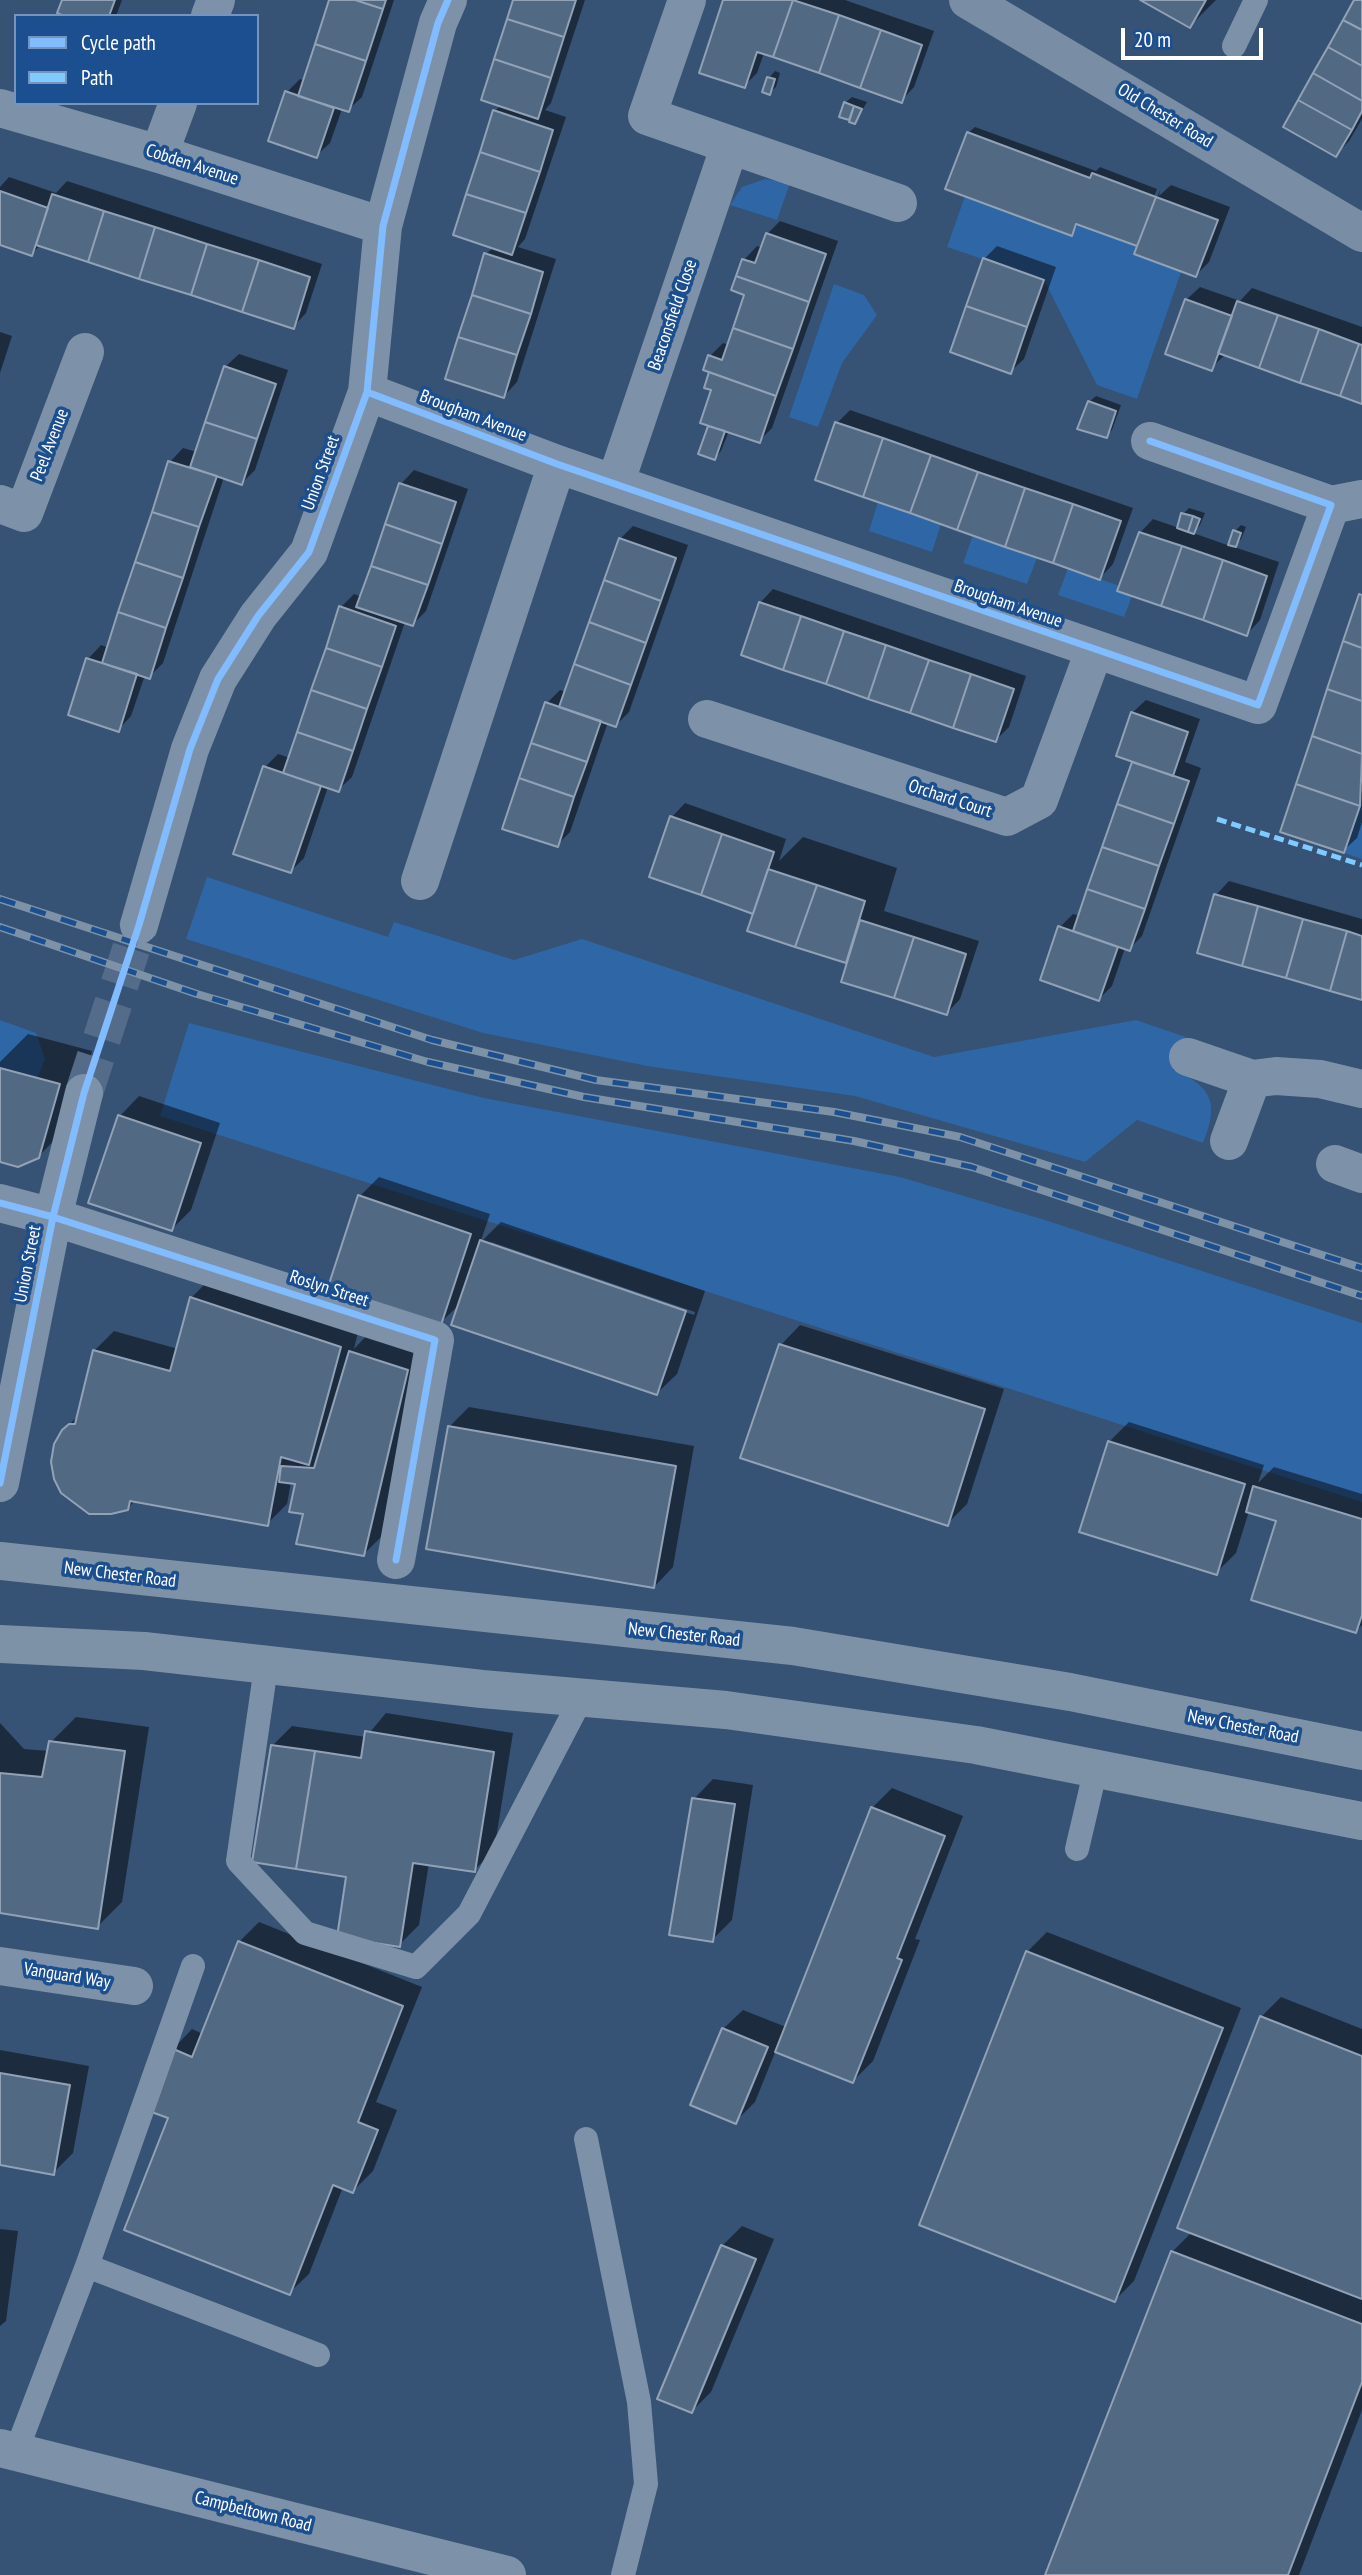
<!DOCTYPE html>
<style>
body{margin:0}
#map{position:relative;width:1362px;height:2575px;overflow:hidden;background:#365274;font-family:"PT Sans Narrow",sans-serif}
canvas{display:block}
.legend{position:absolute;left:14px;top:14px;width:245px;height:91px;box-sizing:border-box;background:#1b4f8f;border:2px solid #7695bc;margin:0;padding:9px 12px;list-style:none;font-size:21px;color:#fff}
.legend li{display:flex;align-items:center;gap:14px;height:35px}
.legend b{width:35px;border:2px solid #7695bc}
.scale{position:absolute;left:1121px;top:28px;width:142px;height:32px;box-sizing:border-box;border:4px solid #fff;border-top:0;padding-left:9px;font-size:21px;line-height:24px;white-space:nowrap;color:#fff;-webkit-text-stroke:5px #1b4f8f;paint-order:stroke}
</style>
<div id="map">
<canvas width="1362" height="2575"></canvas>
<ul class="legend">
<li><b style="height:9px;background:#80bcff"></b>Cycle path</li>
<li><b style="height:9px;background:#80caff"></b>Path</li>
</ul>
<div class="scale">20 m</div>
</div>
<script>
const c = document.querySelector('canvas').getContext('2d');
c.lineJoin = 'round';
function fillPath(path, color) {
  c.fillStyle = color;
  c.fill(path, 'evenodd');
}
function trace(path, color, width, dash) {
  c.strokeStyle = color;
  c.lineWidth = width;
  c.lineCap = dash ? 'butt' : 'round';
  c.setLineDash(dash || []);
  c.stroke(path);
}
function drawText(font, color, halo, rows, align = 'center') {
  c.font = font + ' "PT Sans Narrow",sans-serif';
  c.lineWidth = 7;
  c.setLineDash([]);
  c.textBaseline = 'middle';
  c.strokeStyle = halo;
  c.fillStyle = color;
  for (const [text, x, y, turn = 0] of rows) {
    c.save();
    c.translate(x, y);
    c.rotate((+turn || 0) * Math.PI / 180);
    c.textAlign = isNaN(turn) ? turn : align;
    if (halo) c.strokeText(text, 0, 0);
    c.fillText(text, 0, 0);
    c.restore();
  }
}
fillPath(new Path2D(`
 M 765,179 L 790,183 L 777,220 L 730,205 L 742,187 Z
 M 965,196 L 1071,235 L 1076,224 L 1137,246 L 1135,254 L 1181,272 L 1137,399 L 1097,385 L 1044,280 L 947,247 Z
 M 834,284 L 864,295 L 877,315 L 842,363 L 818,427 L 789,417 Z
 M 878,502 L 941,524 L 932,552 L 869,531 Z
 M 973,535 L 1037,558 L 1027,584 L 963,563 Z
 M 1068,568 L 1120,586 L 1118,591 L 1132,596 L 1124,617 L 1058,595 Z
 M 1362,799 L 1362,859 L 1344,853 Z
 M 207,877 L 388,937 L 394,922 L 514,960 L 582,939 L 934,1057 L 1136,1020 L 1186,1037 L 1173,1070 C 1213,1086 1219,1104 1203,1143 L 1137,1120 L 1085,1162 L 855,1096 L 647,1066 L 483,1033 L 186,939 Z
 M 0,1020 L 36,1033 L 45,1059 L 37,1080 L 0,1068 Z
 M 189,1023 L 484,1098 L 900,1177 L 1045,1220 L 1362,1323 L 1362,1502 L 160,1116 Z`), '#2f66a5');
fillPath(new Path2D(`
 M 64,0 L 122,0 L 116,16 L 69,16 Z
 M 331,0 L 394,0 L 362,97 L 348,110 L 342,109 L 330,143 L 316,156 L 287,92 L 300,79 L 305,81 Z
 M 515,0 L 585,0 L 551,103 L 545,110 L 566,117 L 525,239 L 518,247 L 556,259 L 517,382 L 504,396 L 486,254 L 494,247 L 495,111 L 501,105 Z
 M 725,0 L 845,0 L 934,31 L 914,87 L 901,101 L 764,53 L 757,73 L 744,86 Z
 M 1144,0 L 1216,0 L 1190,26 Z
 M 1356,0 L 1362,0 L 1362,119 L 1349,141 L 1336,155 Z
 M 775,71 L 780,73 L 776,87 L 769,93 L 769,78 Z
 M 852,97 L 867,102 L 855,122 L 841,116 L 845,103 Z
 M 975,127 L 1096,171 L 1100,167 L 1157,189 L 1138,239 L 1141,239 L 1136,244 L 1079,223 L 1071,234 L 968,133 Z
 M 9,177 L 56,193 L 67,181 L 322,264 L 306,313 L 293,327 L 41,245 L 31,254 L 0,243 L 0,187 Z
 M 1171,185 L 1230,207 L 1209,262 L 1196,275 L 1141,239 L 1160,190 L 1159,196 Z
 M 780,221 L 838,241 L 772,428 L 759,441 L 729,431 L 721,451 L 715,458 L 710,427 L 713,389 L 710,356 L 723,343 L 729,345 L 746,293 L 744,260 L 757,246 L 762,248 L 767,234 Z
 M 997,246 L 1056,267 L 1024,359 L 1010,372 L 984,259 Z
 M 1200,287 L 1240,301 L 1252,288 L 1362,327 L 1362,402 L 1226,354 L 1211,368 L 1186,300 Z
 M 0,332 L 12,336 L 0,373 Z
 M 239,354 L 288,370 L 255,470 L 242,483 L 224,477 L 163,663 L 149,677 L 145,675 L 131,716 L 118,730 L 88,659 L 101,645 L 109,648 L 170,462 L 183,448 L 197,452 L 225,367 Z
 M 1096,396 L 1121,405 L 1112,430 L 1106,436 L 1089,402 Z
 M 850,410 L 1133,508 L 1113,564 L 1100,578 L 837,423 Z
 M 414,470 L 468,489 L 426,611 L 413,624 L 405,622 L 352,777 L 338,790 L 328,787 L 304,858 L 291,871 L 265,767 L 278,754 L 290,758 L 341,607 L 354,594 L 362,597 L 401,484 Z
 M 1189,508 L 1205,513 L 1200,525 L 1193,533 L 1230,546 L 1235,531 L 1241,525 L 1246,527 L 1241,539 L 1234,547 L 1279,562 L 1260,620 L 1247,634 L 1140,533 L 1153,519 L 1179,528 L 1183,514 Z
 M 633,526 L 688,545 L 629,712 L 616,725 L 608,722 L 570,832 L 557,845 L 547,703 L 560,690 L 566,692 L 620,539 Z
 M 773,589 L 1026,676 L 1009,727 L 996,740 L 760,603 Z
 M 1362,594 L 1362,822 L 1357,838 L 1343,851 L 1282,831 Z
 M 1146,700 L 1200,719 L 1185,762 L 1201,768 L 1142,936 L 1129,949 L 1125,948 L 1112,986 L 1099,999 L 1060,927 L 1073,914 L 1080,916 L 1134,761 L 1132,713 Z
 M 685,803 L 786,839 L 779,861 L 803,837 L 897,868 L 884,911 L 979,941 L 960,999 L 947,1013 L 851,956 L 846,961 L 755,912 L 672,817 Z
 M 1229,881 L 1362,919 L 1362,998 L 1216,895 Z
 M 28,1034 L 92,1051 L 71,1123 L 38,1157 L 0,1160 L 0,1062 Z
 M 139,1096 L 220,1123 L 191,1210 L 172,1229 L 120,1116 Z
 M 379,1177 L 490,1214 L 480,1243 L 501,1222 L 705,1291 L 677,1374 L 657,1393 L 460,1304 L 440,1323 L 360,1196 ZM 491,1242 L 695,1312 L 694,1315 L 491,1246 Z
 M 211,1278 L 359,1328 L 354,1349 L 370,1332 L 426,1351 L 383,1535 L 364,1554 L 306,1512 L 297,1483 L 291,1482 L 287,1504 L 267,1524 L 135,1501 L 127,1509 L 63,1431 L 79,1415 L 94,1351 L 114,1331 L 178,1349 L 191,1298 Z
 M 800,1325 L 1004,1389 L 967,1504 L 947,1524 L 781,1345 Z
 M 469,1407 L 694,1446 L 673,1567 L 654,1587 L 449,1427 Z
 M 1129,1422 L 1264,1465 L 1258,1483 L 1274,1467 L 1362,1494 L 1362,1625 L 1356,1631 L 1279,1520 L 1249,1511 L 1236,1553 L 1216,1573 L 1109,1442 Z
 M 386,1713 L 513,1733 L 494,1851 L 474,1870 L 429,1863 L 419,1925 L 399,1945 L 272,1746 L 292,1726 L 366,1737 Z
 M 76,1717 L 149,1727 L 122,1902 L 97,1927 L 0,1912 L 0,1723 L 24,1749 L 49,1751 L 51,1742 Z
 M 713,1779 L 753,1785 L 732,1920 L 712,1940 L 694,1799 Z
 M 892,1788 L 963,1816 L 915,1939 L 920,1940 L 873,2061 L 853,2081 L 776,2050 L 755,2102 L 735,2122 L 723,2029 L 743,2010 L 786,2027 L 872,1808 Z
 M 259,1922 L 422,1987 L 376,2102 L 397,2110 L 373,2171 L 353,2191 L 343,2187 L 309,2274 L 289,2293 L 170,2117 L 173,2049 L 192,2029 L 203,2034 L 239,1942 Z
 M 1047,1932 L 1241,2008 L 1134,2281 L 1115,2300 L 1027,1952 Z
 M 1281,1997 L 1362,2029 L 1362,2410 L 1299,2575 L 1047,2575 L 1172,2252 L 1192,2232 L 1261,2017 Z
 M 0,2050 L 89,2066 L 73,2153 L 53,2173 L 0,2163 Z
 M 742,2226 L 774,2239 L 711,2392 L 692,2411 L 722,2246 Z
 M 0,2229 L 18,2231 L 6,2321 L 0,2326 Z`), '#0007');
const building = new Path2D(`
 M 62,0 L 115,0 L 109,16 L 64,16 L 57,13 Z
 M 329,0 L 355,0 L 383,9 L 366,61 L 315,44 Z
 M 355,0 L 386,0 L 383,9 Z
 M 513,0 L 576,0 L 564,37 L 507,19 Z
 M 723,0 L 793,0 L 773,57 L 757,52 L 745,88 L 699,73 Z
 M 793,0 L 839,15 L 819,73 L 773,57 Z
 M 1140,0 L 1206,0 L 1190,28 Z
 M 1354,0 L 1362,0 L 1362,30 L 1343,20 Z
 M 839,15 L 881,30 L 860,88 L 819,73 Z
 M 507,19 L 564,37 L 551,78 L 494,59 Z
 M 1343,20 L 1362,30 L 1362,66 L 1328,47 Z
 M 881,30 L 922,45 L 902,103 L 860,88 Z
 M 315,44 L 366,61 L 349,112 L 298,96 Z
 M 1328,47 L 1362,66 L 1362,101 L 1313,73 Z
 M 494,59 L 551,78 L 538,119 L 481,100 Z
 M 1313,73 L 1362,101 L 1362,111 L 1352,130 L 1298,100 Z
 M 767,77 L 775,79 L 770,95 L 762,92 Z
 M 285,91 L 334,108 L 317,158 L 268,141 Z
 M 1298,100 L 1352,130 L 1336,157 L 1283,127 Z
 M 844,102 L 854,106 L 849,120 L 839,117 Z
 M 854,106 L 862,109 L 855,124 L 849,122 Z
 M 493,110 L 553,130 L 540,172 L 480,152 Z
 M 967,132 L 1090,178 L 1092,173 L 1156,197 L 1137,246 L 1076,224 L 1072,236 L 945,189 Z
 M 480,152 L 540,172 L 526,213 L 466,194 Z
 M 0,191 L 48,208 L 32,256 L 0,245 Z
 M 52,194 L 104,211 L 88,262 L 36,245 Z
 M 466,194 L 526,213 L 512,255 L 453,235 Z
 M 1156,197 L 1218,220 L 1196,277 L 1134,254 Z
 M 104,211 L 155,227 L 139,279 L 88,262 Z
 M 155,227 L 207,244 L 191,295 L 139,279 Z
 M 766,233 L 826,254 L 809,302 L 736,276 L 742,259 L 755,263 Z
 M 207,244 L 259,260 L 242,312 L 191,295 Z
 M 484,253 L 543,272 L 531,314 L 472,295 Z
 M 983,258 L 1044,280 L 1027,327 L 966,306 Z
 M 259,260 L 310,277 L 294,329 L 242,312 Z
 M 736,276 L 809,302 L 793,349 L 733,328 L 744,295 L 731,290 Z
 M 472,295 L 531,314 L 517,355 L 458,337 Z
 M 1185,299 L 1232,316 L 1212,371 L 1165,354 Z
 M 1237,301 L 1278,315 L 1259,368 L 1218,353 Z
 M 966,306 L 1027,327 L 1011,374 L 950,352 Z
 M 1278,315 L 1319,329 L 1300,383 L 1259,368 Z
 M 733,328 L 793,349 L 776,396 L 703,370 L 708,355 L 722,360 Z
 M 1319,329 L 1359,344 L 1340,396 L 1300,383 Z
 M 458,337 L 517,355 L 504,398 L 445,379 Z
 M 1359,344 L 1362,345 L 1362,404 L 1340,396 Z
 M 224,366 L 276,384 L 257,439 L 205,422 Z
 M 709,372 L 776,396 L 760,443 L 700,423 L 711,390 L 704,388 Z
 M 1088,401 L 1116,411 L 1107,438 L 1077,429 Z
 M 205,422 L 257,439 L 242,485 L 190,467 Z
 M 835,422 L 883,438 L 863,497 L 815,480 Z
 M 708,426 L 725,431 L 715,460 L 698,454 Z
 M 883,438 L 931,455 L 910,513 L 863,497 Z
 M 931,455 L 978,472 L 957,530 L 910,513 Z
 M 168,461 L 217,476 L 199,527 L 152,512 Z
 M 978,472 L 1025,488 L 1005,547 L 957,530 Z
 M 399,483 L 456,502 L 442,544 L 385,524 Z
 M 1025,488 L 1073,504 L 1053,563 L 1005,547 Z
 M 1073,504 L 1121,521 L 1100,580 L 1053,563 Z
 M 152,512 L 199,527 L 183,578 L 135,562 Z
 M 1181,513 L 1193,516 L 1188,532 L 1177,528 Z
 M 1193,516 L 1200,519 L 1194,534 L 1188,532 Z
 M 385,524 L 442,544 L 428,585 L 371,566 Z
 M 1233,530 L 1241,533 L 1236,547 L 1228,545 Z
 M 1139,532 L 1182,546 L 1161,606 L 1117,591 Z
 M 619,538 L 676,558 L 661,601 L 604,580 Z
 M 1182,546 L 1223,560 L 1203,620 L 1161,606 Z
 M 1223,560 L 1267,576 L 1247,636 L 1203,620 Z
 M 135,562 L 183,578 L 166,628 L 118,612 Z
 M 371,566 L 428,585 L 413,626 L 356,607 Z
 M 604,580 L 661,601 L 646,643 L 589,622 Z
 M 1359,594 L 1362,595 L 1362,648 L 1343,641 Z
 M 759,602 L 801,616 L 783,670 L 741,655 Z
 M 339,606 L 396,626 L 382,667 L 326,648 Z
 M 118,612 L 166,628 L 150,679 L 102,663 Z
 M 801,616 L 844,631 L 826,684 L 783,670 Z
 M 589,622 L 646,643 L 631,685 L 574,664 Z
 M 844,631 L 886,645 L 868,699 L 826,684 Z
 M 1343,641 L 1362,648 L 1362,701 L 1327,689 Z
 M 886,645 L 929,660 L 910,713 L 868,699 Z
 M 326,648 L 382,667 L 367,709 L 311,690 Z
 M 86,658 L 137,674 L 119,732 L 68,715 Z
 M 929,660 L 971,674 L 953,728 L 910,713 Z
 M 574,664 L 631,685 L 616,727 L 559,707 Z
 M 971,674 L 1014,689 L 996,742 L 953,728 Z
 M 1327,689 L 1362,701 L 1362,754 L 1312,736 Z
 M 311,690 L 367,709 L 353,751 L 297,732 Z
 M 545,702 L 601,721 L 587,762 L 531,743 Z
 M 1131,712 L 1188,732 L 1173,776 L 1116,756 Z
 M 297,732 L 353,751 L 339,792 L 283,773 Z
 M 1312,736 L 1362,754 L 1360,806 L 1296,784 Z
 M 531,743 L 587,762 L 574,797 L 519,778 Z
 M 1132,762 L 1189,781 L 1174,824 L 1117,804 Z
 M 263,766 L 321,786 L 291,873 L 233,854 Z
 M 519,778 L 574,797 L 558,847 L 502,829 Z
 M 1296,784 L 1360,806 L 1344,853 L 1280,832 Z
 M 1117,804 L 1174,824 L 1159,866 L 1102,847 Z
 M 670,816 L 722,834 L 701,895 L 649,877 Z
 M 722,834 L 774,852 L 753,914 L 701,895 Z
 M 1102,847 L 1159,866 L 1145,909 L 1087,889 Z
 M 768,869 L 817,885 L 795,947 L 747,931 Z
 M 817,885 L 865,901 L 846,963 L 795,947 Z
 M 1087,889 L 1145,909 L 1130,951 L 1073,931 Z
 M 1214,894 L 1258,906 L 1242,966 L 1197,953 Z
 M 1258,906 L 1303,919 L 1286,978 L 1242,966 Z
 M 1303,919 L 1347,931 L 1330,991 L 1286,978 Z
 M 860,920 L 914,937 L 894,998 L 841,982 Z
 M 1058,926 L 1118,947 L 1099,1001 L 1040,980 Z
 M 1347,931 L 1362,936 L 1362,1000 L 1330,991 Z
 M 914,937 L 966,954 L 947,1015 L 894,998 Z
 M 0,1068 L 60,1084 L 39,1158 L 18,1167 L 0,1162 Z
 M 118,1115 L 201,1143 L 172,1231 L 88,1203 Z
 M 358,1195 L 471,1234 L 441,1325 L 328,1287 Z
 M 480,1240 L 686,1311 L 657,1395 L 451,1325 Z
 M 190,1297 L 341,1347 L 309,1465 L 281,1457 L 268,1526 L 130,1501 L 128,1510 L 111,1514 L 89,1514 L 61,1493 L 54,1479 L 51,1462 L 54,1444 L 62,1430 L 69,1424 L 75,1424 L 93,1350 L 170,1371 Z
 M 779,1344 L 985,1409 L 948,1526 L 740,1458 Z
 M 349,1351 L 408,1370 L 364,1556 L 296,1544 L 303,1514 L 289,1512 L 295,1484 L 279,1482 L 281,1466 L 314,1468 Z
 M 448,1426 L 676,1466 L 654,1588 L 426,1549 Z
 M 1108,1441 L 1245,1484 L 1217,1575 L 1079,1532 Z
 M 1253,1486 L 1362,1519 L 1362,1615 L 1356,1633 L 1251,1600 L 1276,1521 L 1246,1512 Z
 M 365,1731 L 494,1752 L 475,1872 L 413,1863 L 400,1947 L 337,1937 L 346,1877 L 296,1869 L 315,1751 L 361,1758 Z
 M 49,1741 L 125,1751 L 98,1929 L 0,1913 L 0,1773 L 42,1777 Z
 M 271,1745 L 315,1751 L 296,1869 L 252,1862 Z
 M 692,1798 L 735,1804 L 713,1942 L 669,1935 Z
 M 871,1807 L 945,1836 L 897,1958 L 902,1960 L 853,2083 L 775,2052 Z
 M 238,1941 L 403,2006 L 358,2122 L 378,2130 L 353,2193 L 333,2185 L 290,2295 L 124,2230 L 168,2118 L 146,2110 L 171,2048 L 192,2057 Z
 M 1026,1951 L 1223,2028 L 1115,2302 L 919,2225 Z
 M 1260,2016 L 1362,2056 L 1362,2299 L 1177,2228 Z
 M 722,2028 L 768,2047 L 736,2124 L 690,2105 Z
 M 0,2073 L 70,2085 L 54,2175 L 0,2165 Z
 M 721,2245 L 756,2259 L 692,2413 L 657,2399 Z
 M 1171,2251 L 1362,2324 L 1362,2382 L 1288,2575 L 1045,2575 Z`);
fillPath(building, '#526984');
trace(building, '#92a2b6', 2);
trace(new Path2D(`
 M 84,1093 L 139,925`), '#546c89', 38, [38, 19]);
trace(new Path2D(`
 M 1234,46 L 1256,0
 M 266,1667 L 238,1861 L 305,1933 L 416,1967 L 469,1914 L 582,1697
 M 1077,1849 L 1096,1768
 M 586,2139 L 639,2402 L 646,2484 L 623,2575
 M 87,2266 L 318,2355
 M 16,2452 L 87,2266 L 193,1966`), '#7d92a8', 24);
trace(new Path2D(`
 M 687,0 L 647,116 L 898,203
 M 210,16 L 216,0
 M 0,108 L 159,154 L 383,226
 M 159,154 L 178,103
 M 367,392 L 557,464 L 1258,705 L 1331,505 L 1150,441
 M 615,484 L 730,145
 M 0,504 L 24,513 L 85,352
 M 1331,505 L 1362,499
 M 707,719 L 1007,817 L 1039,800 L 1094,651
 M 420,881 L 557,464
 M 139,925 L 190,749 L 218,679 L 258,616 L 309,552 L 367,392 L 383,226 L 438,23 L 448,0
 M 1188,1057 L 1252,1079 L 1276,1076 L 1320,1079 L 1362,1089
 M 1229,1141 L 1252,1079
 M 1335,1164 L 1362,1174
 M 0,1203 L 53,1217 L 435,1340 L 396,1560
 M 0,1483 L 53,1217 L 84,1093
 M 0,1966 L 134,1986
 M 0,2448 L 507,2575`), '#7d92a8', 38);
trace(new Path2D(`
 M 968,0 L 1362,233`), '#798da4', 38);
trace(new Path2D(`
 M 0,1561 L 793,1646 L 1070,1692 L 1362,1751
 M 0,1644 L 144,1651 L 482,1689 L 726,1710 L 976,1745 L 1362,1821`), '#7e92a7', 38);
const rail = new Path2D(`
 M 0,899 L 432,1040 L 596,1080 L 834,1112 L 960,1137 L 1362,1268
 M 0,927 L 197,994 L 428,1062 L 584,1097 L 854,1141 L 972,1167 L 1362,1296`);
trace(rail, '#7e92a7', 8);
trace(rail, '#1b4f8f', 5, [16]);
trace(new Path2D(`
 M 1217,819 L 1362,865`), '#80caff', 5, [10, 5]);
trace(new Path2D(`
 M 367,392 L 557,464 L 1258,705 L 1331,505 L 1150,441
 M 0,1203 L 53,1217 L 435,1340 L 396,1560
 M 0,1483 L 53,1217 L 84,1093 L 139,925 L 190,749 L 218,679 L 258,616 L 309,552 L 367,392 L 383,226 L 438,23 L 448,0`), '#80bcff', 7);
drawText('18px', '#fff', '#1b4f8f', [
 ["Old Chester Road",1165,116,31],
 ["Cobden Avenue",192,165,18],
 ["Beaconsfield Close",673,315,-71],
 ["Brougham Avenue",473,416,21],
 ["Peel Avenue",50,445,-69],
 ["Union Street",321,473,-70],
 ["Brougham Avenue",1008,604,19],
 ["Orchard Court",950,799,18],
 ["Union Street",28,1264,-79],
 ["Roslyn Street",329,1289,18],
 ["New Chester Road",120,1575,7],
 ["New Chester Road",684,1635,6],
 ["New Chester Road",1243,1727,11],
 ["Vanguard Way",67,1976,9],
 ["Campbeltown Road",253,2512,14]
]);
</script>
